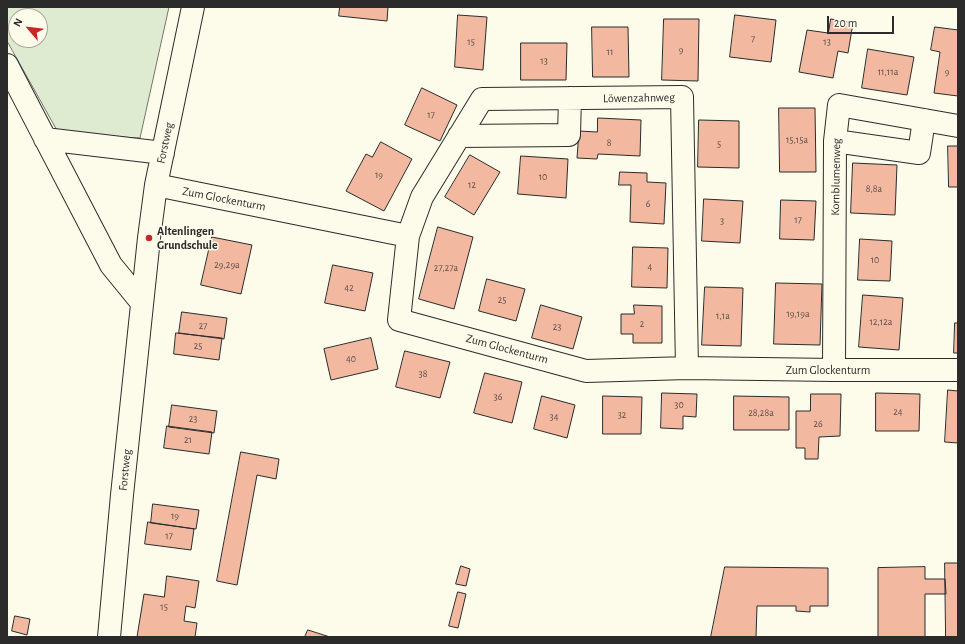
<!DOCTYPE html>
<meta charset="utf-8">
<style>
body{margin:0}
#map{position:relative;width:965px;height:644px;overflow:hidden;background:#fdfbea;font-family:"Alegreya Sans",sans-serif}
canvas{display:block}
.frame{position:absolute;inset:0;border:8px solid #2b2b2b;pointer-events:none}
.north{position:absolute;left:8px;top:8px;width:40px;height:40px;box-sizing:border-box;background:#fdfbea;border:1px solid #a9a89e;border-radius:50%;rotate:298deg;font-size:11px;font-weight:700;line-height:16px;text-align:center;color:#2b2b2b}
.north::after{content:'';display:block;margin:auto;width:14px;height:18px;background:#c62828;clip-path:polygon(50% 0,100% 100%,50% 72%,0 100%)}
.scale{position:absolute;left:827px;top:16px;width:67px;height:18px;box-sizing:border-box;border:2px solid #2b2b2b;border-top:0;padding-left:5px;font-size:12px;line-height:14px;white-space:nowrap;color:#2b2b2b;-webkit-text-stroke:3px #fdfbea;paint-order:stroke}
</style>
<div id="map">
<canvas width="965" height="644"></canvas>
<div class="frame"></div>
<div class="north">N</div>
<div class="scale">20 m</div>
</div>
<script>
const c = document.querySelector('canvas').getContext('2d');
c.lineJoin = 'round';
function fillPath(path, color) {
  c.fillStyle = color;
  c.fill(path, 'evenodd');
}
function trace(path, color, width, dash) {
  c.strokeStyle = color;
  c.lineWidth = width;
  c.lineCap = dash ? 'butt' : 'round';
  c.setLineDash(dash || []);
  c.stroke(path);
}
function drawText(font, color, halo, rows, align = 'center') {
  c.font = font + ' "Alegreya Sans",sans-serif';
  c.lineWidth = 3;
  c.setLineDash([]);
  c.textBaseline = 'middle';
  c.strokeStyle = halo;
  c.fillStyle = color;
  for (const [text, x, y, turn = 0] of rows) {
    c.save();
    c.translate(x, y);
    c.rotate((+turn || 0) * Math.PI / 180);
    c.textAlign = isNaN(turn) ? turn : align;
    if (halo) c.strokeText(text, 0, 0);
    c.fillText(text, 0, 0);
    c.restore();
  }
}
const green = new Path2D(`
 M 7,7 L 169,7 L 140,138 L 59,134 L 7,41 ZM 16,16 L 40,16 L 40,40 L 16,40 Z`);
fillPath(green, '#deebd1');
trace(green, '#74746e', 1);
const building = new Path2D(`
 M 340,7 L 388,7 L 387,21 L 339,16 Z
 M 458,15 L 487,17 L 483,70 L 455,67 Z
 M 735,15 L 776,20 L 771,62 L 730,57 Z
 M 664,19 L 699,19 L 698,81 L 662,80 Z
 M 831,19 L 853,23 L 848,53 L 838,51 L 833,78 L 799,72 L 807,30 L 828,33 Z
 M 592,27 L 628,27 L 629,77 L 593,77 Z
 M 935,27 L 958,30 L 958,96 L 934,93 L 940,52 L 931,50 Z
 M 521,43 L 567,43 L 566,80 L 521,80 Z
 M 868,49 L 914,57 L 907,95 L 862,88 Z
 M 422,88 L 457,105 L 440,141 L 405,125 Z
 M 779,108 L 815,108 L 816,172 L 780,172 Z
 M 598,118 L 641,120 L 640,156 L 598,154 L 597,159 L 577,158 L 579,131 L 597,132 Z
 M 699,120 L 739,121 L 739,168 L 698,167 Z
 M 381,142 L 412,159 L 384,211 L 346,191 L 366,154 L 372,157 Z
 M 948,146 L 958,146 L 958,187 L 949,187 Z
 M 470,155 L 500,172 L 474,215 L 445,197 Z
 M 521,156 L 568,159 L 566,198 L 518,194 Z
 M 853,163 L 897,165 L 895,215 L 851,213 Z
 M 620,172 L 647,173 L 647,182 L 666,183 L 664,224 L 630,222 L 631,185 L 619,185 Z
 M 704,199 L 743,201 L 740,243 L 702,241 Z
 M 781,200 L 816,201 L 814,240 L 780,239 Z
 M 438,227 L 473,237 L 454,309 L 419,299 Z
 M 212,237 L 252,245 L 241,294 L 201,285 Z
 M 860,239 L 892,241 L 890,281 L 858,280 Z
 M 633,247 L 668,248 L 667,288 L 632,287 Z
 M 333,265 L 373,273 L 365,311 L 325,303 Z
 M 487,279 L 525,289 L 516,321 L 479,311 Z
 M 776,283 L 822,284 L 820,345 L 774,344 Z
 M 705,287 L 743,288 L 741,346 L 702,345 Z
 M 863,295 L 903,298 L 899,350 L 859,347 Z
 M 541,305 L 582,317 L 573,349 L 532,338 Z
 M 634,305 L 662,306 L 662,343 L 633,343 L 633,334 L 621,334 L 621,314 L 634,314 Z
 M 182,312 L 227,318 L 224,339 L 179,333 Z
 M 955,323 L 958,323 L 958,353 L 954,353 Z
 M 176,333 L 222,338 L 219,360 L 174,354 Z
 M 371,338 L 378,369 L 331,380 L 324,349 Z
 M 405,351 L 450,362 L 440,398 L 396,387 Z
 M 485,373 L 522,382 L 512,423 L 474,413 Z
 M 948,390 L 958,391 L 958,443 L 945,442 Z
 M 662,393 L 697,394 L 696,417 L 683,416 L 683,429 L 661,428 Z
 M 876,393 L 920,394 L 919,431 L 876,431 Z
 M 811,394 L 841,394 L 840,436 L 819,437 L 818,459 L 805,459 L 805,448 L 796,448 L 796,411 L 810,411 Z
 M 542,396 L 575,405 L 567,438 L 534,429 Z
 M 603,396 L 642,397 L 641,434 L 603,434 Z
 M 734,396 L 789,397 L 789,430 L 734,430 Z
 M 172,405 L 217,411 L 214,433 L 169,427 Z
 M 167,426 L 212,432 L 209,454 L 164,448 Z
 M 241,452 L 279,459 L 276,479 L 257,475 L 237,585 L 217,581 Z
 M 153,504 L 199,510 L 196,529 L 151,523 Z
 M 148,522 L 194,529 L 191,550 L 145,544 Z
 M 945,563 L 958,563 L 958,637 L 946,637 Z
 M 461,566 L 470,569 L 466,586 L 456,584 Z
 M 725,567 L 828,568 L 828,606 L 810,606 L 810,612 L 796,611 L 796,606 L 757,606 L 756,637 L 711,637 Z
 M 925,567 L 925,579 L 945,579 L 946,594 L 925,594 L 925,637 L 878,637 L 878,568 Z
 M 167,576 L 199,581 L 195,608 L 186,606 L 184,621 L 197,623 L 195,637 L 137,637 L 144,594 L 164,597 Z
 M 458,592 L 466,594 L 458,628 L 449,626 Z
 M 15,616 L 30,619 L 27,635 L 12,631 Z
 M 308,630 L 330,637 L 305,637 Z`);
fillPath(building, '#f2b8a0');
trace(building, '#2b2b2b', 1);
const minor = new Path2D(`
 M 7,65 L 111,265 L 142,303
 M 459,136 L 569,135 L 570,98
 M 45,139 L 163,153
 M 835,141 L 919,153 L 924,120
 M 156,185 L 408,236 L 399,320 L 586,371 L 687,368 L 834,370 L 958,370
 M 408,236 L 422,197 L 482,99 L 682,97 L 687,368
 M 834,370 L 835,141 L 839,105 L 958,126
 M 109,637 L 122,495 L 149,238 L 156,185 L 193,7`);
trace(minor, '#2b2b2b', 24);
trace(minor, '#fdfbea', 22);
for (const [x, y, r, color] of [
 [149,238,4,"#c62828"]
]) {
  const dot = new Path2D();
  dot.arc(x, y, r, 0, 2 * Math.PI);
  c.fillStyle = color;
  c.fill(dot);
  trace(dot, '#fdfbea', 1.5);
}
drawText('10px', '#5d4e48', null, [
 ["7",753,39],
 ["15",471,42],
 ["13",827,42],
 ["9",681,50],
 ["11",610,52],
 ["13",544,61],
 ["11,11a",888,72],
 ["9",947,72],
 ["17",431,115],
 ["15,15a",797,140],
 ["8",609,143],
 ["5",719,144],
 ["19",379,175],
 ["10",543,177],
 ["12",472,185],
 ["8,8a",874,189],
 ["6",648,204],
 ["17",798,220],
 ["3",722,221],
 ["10",875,260],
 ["29,29a",227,265],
 ["4",650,267],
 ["27,27a",446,268],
 ["42",349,288],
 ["25",502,300],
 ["19,19a",798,314],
 ["1,1a",723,316],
 ["12,12a",881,322],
 ["2",642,324],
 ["27",203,326],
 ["23",557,327],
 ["25",198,346],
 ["40",351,359],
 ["38",423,374],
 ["36",498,397],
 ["30",679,405],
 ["24",898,412],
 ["28,28a",761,413],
 ["32",622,415],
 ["34",554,417],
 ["23",193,419],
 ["26",818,424],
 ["21",188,440],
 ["19",175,516],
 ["17",169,536],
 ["15",164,607]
]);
drawText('12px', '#2b2b2b', '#fdfbea', [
 ["Löwenzahnweg",639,98,-1],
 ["Forstweg",165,143,-78],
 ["Kornblumenweg",836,177,-89],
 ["Zum Glockenturm",224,199,11],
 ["Zum Glockenturm",507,349,15],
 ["Zum Glockenturm",828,370],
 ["Forstweg",125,470,-84]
]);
drawText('bold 12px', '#2b2b2b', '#fdfbea', [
 ["Altenlingen",157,231],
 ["Grundschule",157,245]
], 'left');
</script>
